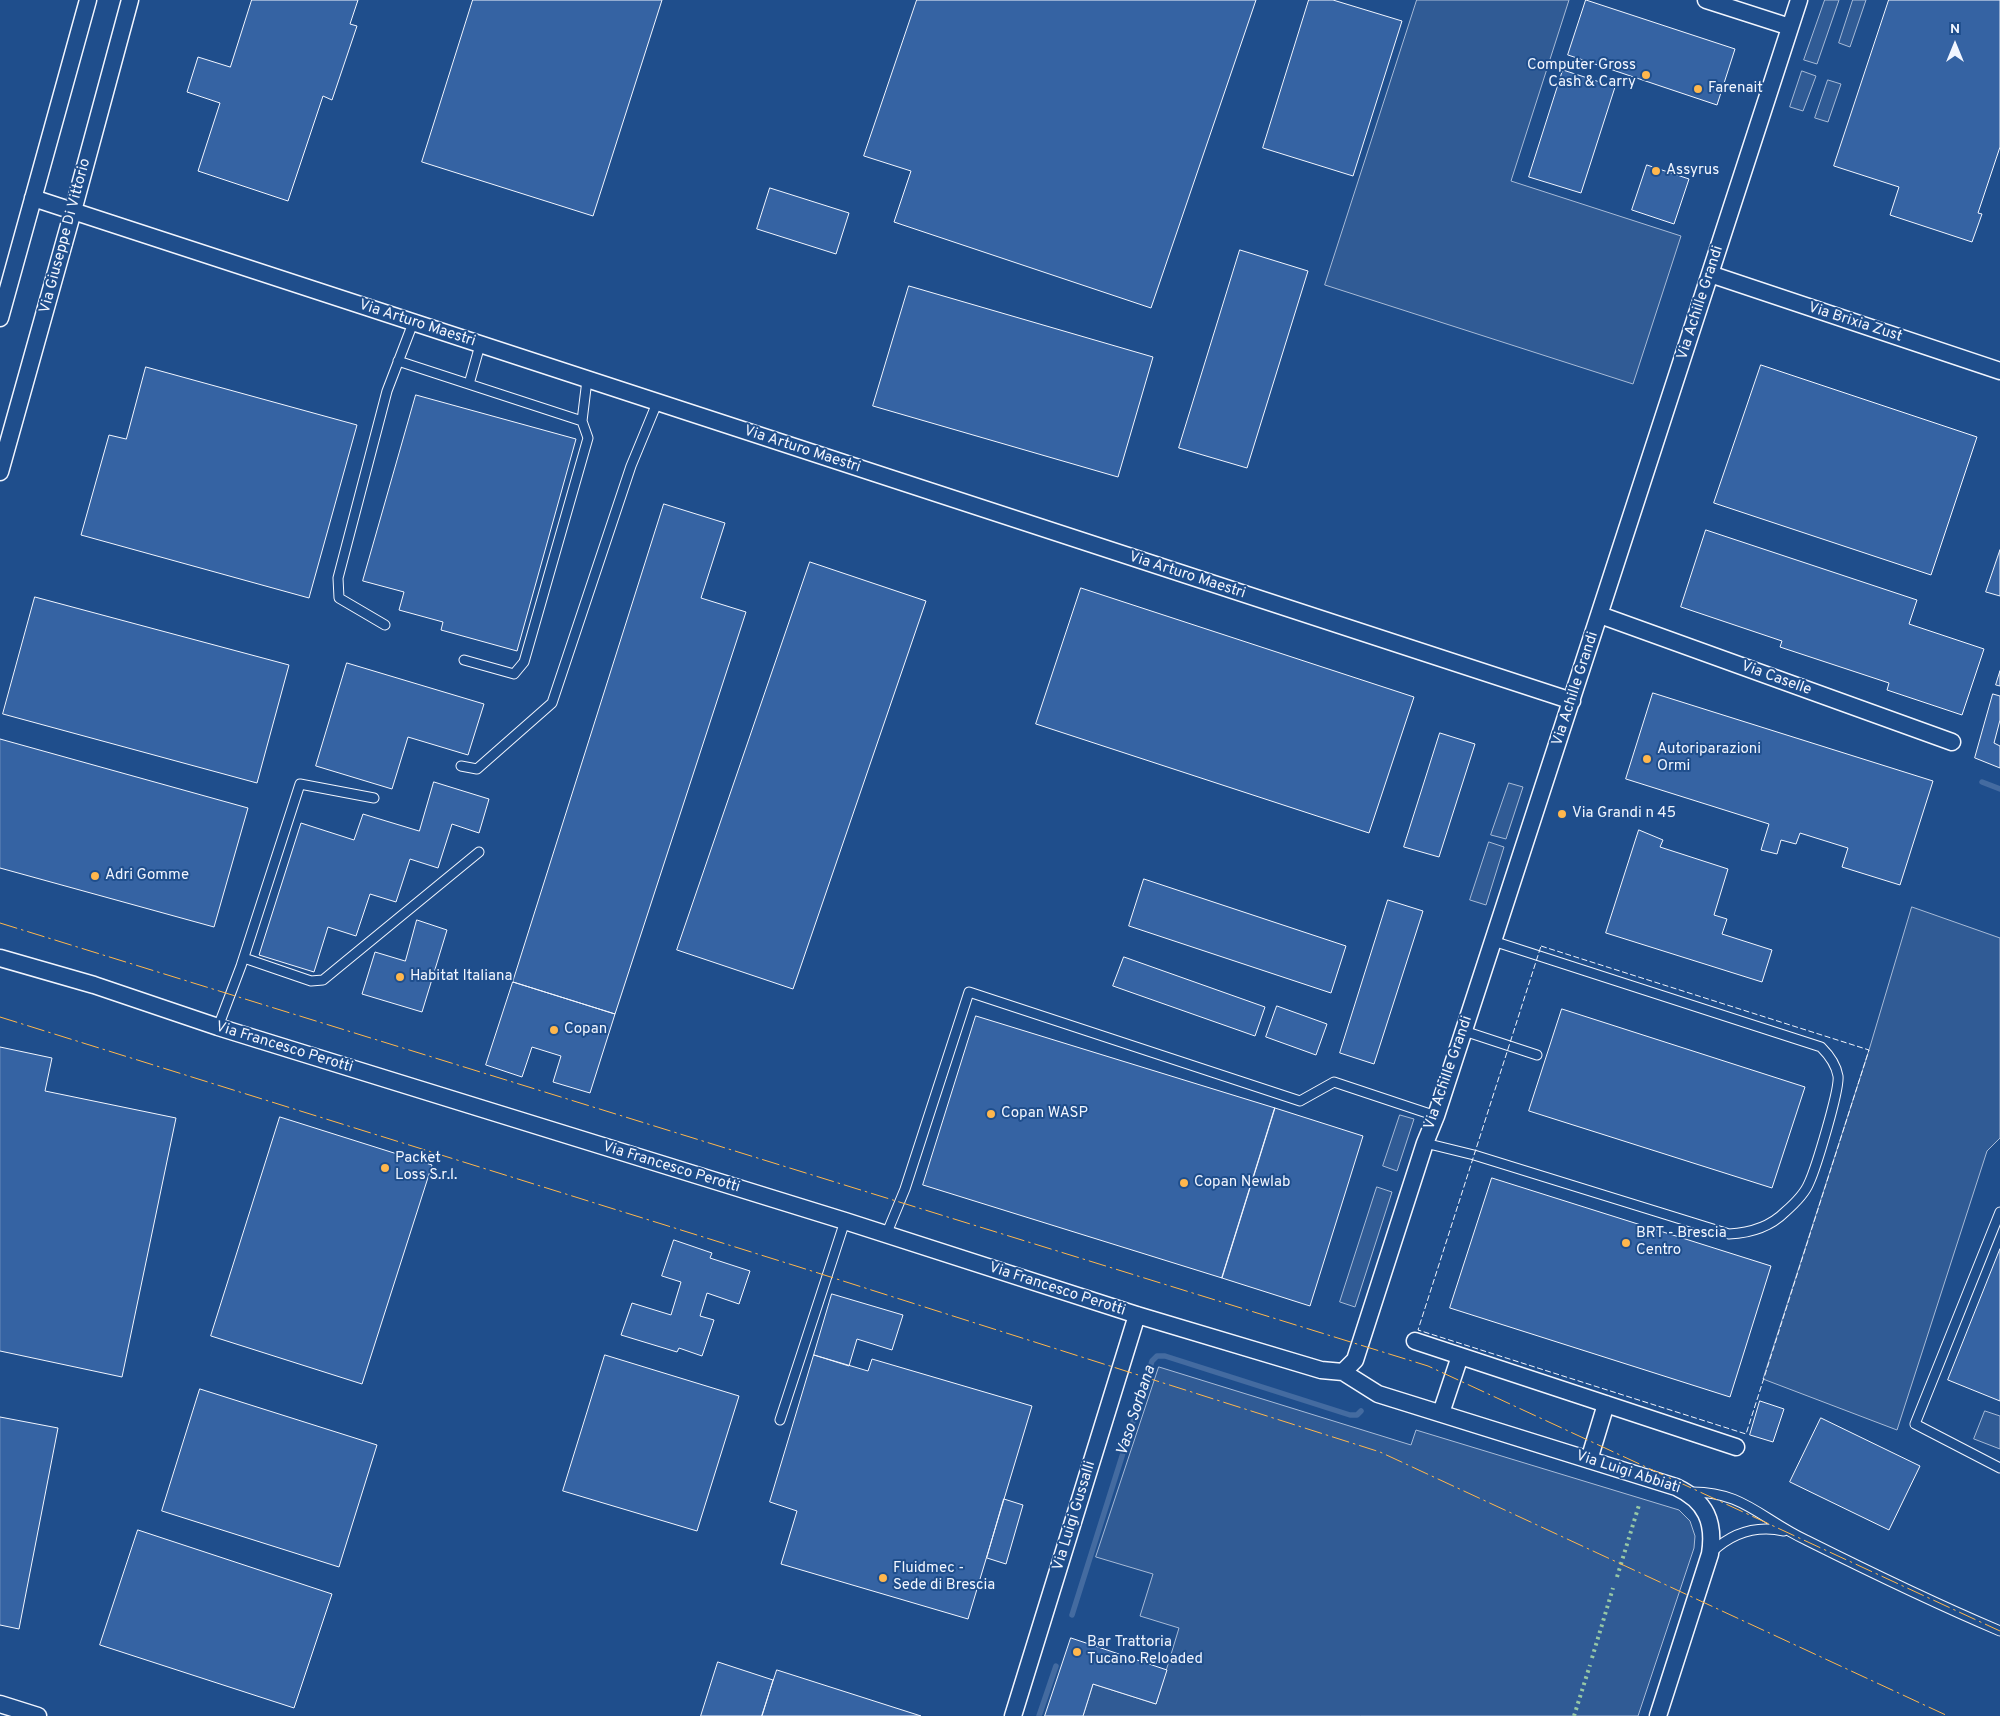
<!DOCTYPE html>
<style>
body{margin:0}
#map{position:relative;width:2000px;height:1716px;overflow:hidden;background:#1f4e8c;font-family:Overpass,sans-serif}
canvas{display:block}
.north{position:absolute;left:1930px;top:20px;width:50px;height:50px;-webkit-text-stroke:4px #1f4e8c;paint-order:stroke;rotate:0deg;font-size:14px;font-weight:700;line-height:20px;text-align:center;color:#f2f6ff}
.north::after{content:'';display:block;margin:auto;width:18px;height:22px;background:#f2f6ff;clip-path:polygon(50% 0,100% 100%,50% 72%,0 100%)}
</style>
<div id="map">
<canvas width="2000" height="1716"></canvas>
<div class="north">N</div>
</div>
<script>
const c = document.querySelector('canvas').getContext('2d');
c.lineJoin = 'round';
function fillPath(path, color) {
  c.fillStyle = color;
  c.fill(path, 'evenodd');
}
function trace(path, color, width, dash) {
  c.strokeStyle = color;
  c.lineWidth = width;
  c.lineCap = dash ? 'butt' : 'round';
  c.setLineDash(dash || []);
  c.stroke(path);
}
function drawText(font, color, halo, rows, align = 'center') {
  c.font = font + ' Overpass,sans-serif';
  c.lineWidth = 4;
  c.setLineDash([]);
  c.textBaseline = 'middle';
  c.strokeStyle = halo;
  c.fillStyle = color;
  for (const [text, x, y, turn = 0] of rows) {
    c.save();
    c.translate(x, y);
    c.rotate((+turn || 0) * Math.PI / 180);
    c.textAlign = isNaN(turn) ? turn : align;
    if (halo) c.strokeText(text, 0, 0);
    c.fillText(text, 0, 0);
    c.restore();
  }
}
const built = new Path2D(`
 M 1417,0 L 1569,0 L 1511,181 L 1681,236 L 1633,384 L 1325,285 Z
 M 1825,0 L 1839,0 L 1817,64 L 1804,60 Z
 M 1853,0 L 1866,0 L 1850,47 L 1839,43 Z
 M 1802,71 L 1816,76 L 1803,111 L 1790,107 Z
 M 1828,80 L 1841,84 L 1828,122 L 1815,118 Z
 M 1509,783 L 1523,787 L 1506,839 L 1491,835 Z
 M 1489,842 L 1504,847 L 1486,905 L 1470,900 Z
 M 1912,907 L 2000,938 L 2000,1138 L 1987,1151 L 1897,1430 L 1763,1379 L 1869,1050 Z
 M 1400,1115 L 1414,1119 L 1397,1171 L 1383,1166 Z
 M 1377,1187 L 1392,1192 L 1355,1307 L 1340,1302 Z
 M 1159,1367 L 1411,1445 L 1416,1430 L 1679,1510 L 1690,1521 L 1695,1536 L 1694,1548 L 1638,1716 L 1083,1716 L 1093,1684 L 1156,1704 L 1179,1628 L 1140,1616 L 1153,1574 L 1096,1557 Z
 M 1985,1411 L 2000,1416 L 2000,1449 L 1974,1439 Z`);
fillPath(built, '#305b95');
trace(built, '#a8bbd7', 1);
trace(new Path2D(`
 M 1982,782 L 2000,789
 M 1072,1615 L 1152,1361 L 1157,1356 L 1165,1356 L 1350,1415 L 1357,1415 L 1361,1411
 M 1039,1716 L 1056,1666`), '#446ba0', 5.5);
const building = new Path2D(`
 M 252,0 L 358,0 L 350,24 L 357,26 L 332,100 L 323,96 L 288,201 L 198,171 L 220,103 L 187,92 L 198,57 L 230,67 Z
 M 473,0 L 662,0 L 593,216 L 422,162 Z
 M 917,0 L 1256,0 L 1151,308 L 894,222 L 911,171 L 864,156 Z
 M 1309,0 L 1333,0 L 1402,21 L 1353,176 L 1263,148 Z
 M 1586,0 L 1735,49 L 1717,105 L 1568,55 Z
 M 1889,0 L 2000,0 L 2000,147 L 1978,213 L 1982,214 L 1972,242 L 1890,215 L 1899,187 L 1834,166 Z
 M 1563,70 L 1615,87 L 1581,193 L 1529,177 Z
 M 1647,165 L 1689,179 L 1674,224 L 1632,210 Z
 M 770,188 L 849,213 L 836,254 L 757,229 Z
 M 1240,250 L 1308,271 L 1247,468 L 1179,448 Z
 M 909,286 L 1153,357 L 1118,477 L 873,406 Z
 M 1761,365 L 1977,437 L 1931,575 L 1714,503 Z
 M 146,367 L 357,425 L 309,598 L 81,535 L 109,435 L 126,439 Z
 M 416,395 L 576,439 L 517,651 L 441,630 L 443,622 L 399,610 L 404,592 L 363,581 Z
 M 664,504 L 725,523 L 701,598 L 746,612 L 615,1014 L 513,982 Z
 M 1706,530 L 1917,600 L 1909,624 L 1984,649 L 1962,715 L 1887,690 L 1889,683 L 1780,647 L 1782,641 L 1681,607 Z
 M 2000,550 L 2000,596 L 1986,592 Z
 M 810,562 L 926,601 L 793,989 L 677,950 Z
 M 1081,588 L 1414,697 L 1369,833 L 1036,724 Z
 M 35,597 L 289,665 L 257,783 L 3,714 Z
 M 347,663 L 484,704 L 468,755 L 408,737 L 392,789 L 316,766 Z
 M 2000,671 L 2000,686 L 1996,685 Z
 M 1653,693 L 1933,781 L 1900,885 L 1842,867 L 1848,848 L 1800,833 L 1796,844 L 1781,840 L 1777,854 L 1761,850 L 1769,824 L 1626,779 Z
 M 1993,694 L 2000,696 L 2000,720 L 1994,743 L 2000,746 L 2000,768 L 1975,758 Z
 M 1440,733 L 1475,744 L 1439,857 L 1404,847 Z
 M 0,739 L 248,808 L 214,927 L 0,868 Z
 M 434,782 L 489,799 L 479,833 L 452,824 L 438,868 L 410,859 L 396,902 L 370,894 L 356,936 L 328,927 L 314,972 L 259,955 L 301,823 L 354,840 L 363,814 L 419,831 Z
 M 1639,830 L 1663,840 L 1660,847 L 1728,869 L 1714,915 L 1727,919 L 1722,934 L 1772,950 L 1762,982 L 1606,933 Z
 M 1144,879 L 1346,946 L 1331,993 L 1129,926 Z
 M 1388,900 L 1423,911 L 1374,1064 L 1340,1053 Z
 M 417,920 L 447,930 L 422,1012 L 362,994 L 375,952 L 405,961 Z
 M 1124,957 L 1265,1007 L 1255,1036 L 1113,986 Z
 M 513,982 L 615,1014 L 590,1093 L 553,1082 L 561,1056 L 532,1047 L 522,1077 L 486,1065 Z
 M 1277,1006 L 1327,1024 L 1316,1055 L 1266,1037 Z
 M 1562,1009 L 1805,1087 L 1772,1188 L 1529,1111 Z
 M 976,1016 L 1275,1108 L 1222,1278 L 923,1185 Z
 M 0,1047 L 52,1058 L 45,1091 L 176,1118 L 122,1377 L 0,1351 Z
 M 1275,1108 L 1363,1136 L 1310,1306 L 1222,1278 Z
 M 280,1117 L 432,1165 L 362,1384 L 211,1336 Z
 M 1492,1178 L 1771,1266 L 1730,1397 L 1450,1308 Z
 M 674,1240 L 712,1253 L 710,1258 L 750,1271 L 739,1304 L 707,1293 L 700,1316 L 714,1320 L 702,1356 L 679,1348 L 677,1352 L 621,1335 L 632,1303 L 671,1315 L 681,1282 L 662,1276 Z
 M 2000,1249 L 2000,1401 L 1948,1380 Z
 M 832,1294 L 903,1315 L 892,1350 L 857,1339 L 849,1366 L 814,1355 Z
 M 605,1355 L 739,1396 L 697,1531 L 563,1491 Z
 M 814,1355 L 868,1371 L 872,1359 L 1032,1406 L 968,1619 L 781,1564 L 797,1511 L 770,1502 Z
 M 200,1389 L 377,1445 L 339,1567 L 162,1511 Z
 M 1760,1401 L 1784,1409 L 1773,1442 L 1750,1435 Z
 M 0,1417 L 58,1428 L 19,1629 L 0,1625 Z
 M 1821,1418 L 1920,1466 L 1889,1530 L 1790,1482 Z
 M 1004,1499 L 1023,1505 L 1006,1564 L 987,1558 Z
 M 138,1530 L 332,1594 L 294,1708 L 100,1645 Z
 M 1071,1638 L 1167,1670 L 1156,1704 L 1093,1684 L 1083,1716 L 1045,1716 Z
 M 718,1662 L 773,1680 L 762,1716 L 701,1716 Z
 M 777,1670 L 921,1716 L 762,1716 Z`);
fillPath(building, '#3563a3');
trace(building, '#f2f6ff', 1);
const lane = new Path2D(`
 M 398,361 L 582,421
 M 469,384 L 480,345
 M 385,625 L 339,598 L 338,578 L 387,391 L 413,323
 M 464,660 L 514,674 L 524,662 L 588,438 L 582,421 L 587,380
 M 461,766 L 477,769 L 552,703 L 631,466 L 657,403
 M 244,958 L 311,981 L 323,980 L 479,852
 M 218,1027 L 241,966 L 300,784 L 374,798
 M 1464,1031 L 1537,1055
 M 1425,1143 L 1474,1155 L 1729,1234 C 1749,1233 1770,1227 1785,1212 C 1793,1205 1805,1193 1809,1183 C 1816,1168 1840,1089 1838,1076 C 1836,1064 1829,1055 1821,1047 L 1493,941
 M 2000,1212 L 1915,1424 L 2000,1468
 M 886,1235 L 905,1189 L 969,992 L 1300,1101 L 1334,1082 L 1436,1116
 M 780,1420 L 845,1221
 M 1688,1492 C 1742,1490 1761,1519 1806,1540 C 1870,1572 1934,1603 2000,1631
 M 1712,1552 C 1732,1533 1756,1525 1784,1531`);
const street = new Path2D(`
 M 1706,0 L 1790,27
 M 33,198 L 1572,701
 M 1710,274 L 2000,371
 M 0,318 L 88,0
 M 0,472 L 73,211 L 130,0
 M 1600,615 L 1952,742
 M 0,958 L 94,985 L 218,1027 L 845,1221 L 1137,1315 L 1321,1370 L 1343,1372 L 1378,1394 L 1676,1487 C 1706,1501 1715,1522 1710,1554 L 1658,1716
 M 1415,1341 L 1736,1447
 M 1343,1372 L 1355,1360 L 1425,1143 L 1436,1116 L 1493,941 L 1799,0
 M 1441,1413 L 1460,1356
 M 1589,1460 L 1606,1404
 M 0,1704 L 38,1716
 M 1013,1716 L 1137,1315`);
trace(lane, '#f2f6ff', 11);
trace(street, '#f2f6ff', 19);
trace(lane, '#1f4e8c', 9);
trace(street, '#1f4e8c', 16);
trace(new Path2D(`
 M 1617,1577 L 1639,1505
 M 1592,1658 L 1613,1588
 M 1574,1716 L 1590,1665`), '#97c8a6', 4, [2.5, 4]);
trace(new Path2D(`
 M 1541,946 L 1869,1050 L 1746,1434 L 1418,1330 Z`), '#f2f6ff', 1, [6, 2.5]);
trace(new Path2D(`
 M 0,923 L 1428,1366 L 2000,1631
 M 0,1017 L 796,1266 L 1380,1452 L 1948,1716`), '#ffb74d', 1, [18, 4, 2.5, 4]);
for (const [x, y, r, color] of [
 [1646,75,5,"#ffb74d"],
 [1698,89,5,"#ffb74d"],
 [1656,171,5,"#ffb74d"],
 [1647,759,5,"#ffb74d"],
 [1562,814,5,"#ffb74d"],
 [95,876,5,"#ffb74d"],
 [400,977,5,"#ffb74d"],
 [554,1030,5,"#ffb74d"],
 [991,1114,5,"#ffb74d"],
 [385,1168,5,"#ffb74d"],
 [1184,1183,5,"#ffb74d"],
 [1626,1243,5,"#ffb74d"],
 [883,1578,5,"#ffb74d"],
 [1077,1652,5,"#ffb74d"]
]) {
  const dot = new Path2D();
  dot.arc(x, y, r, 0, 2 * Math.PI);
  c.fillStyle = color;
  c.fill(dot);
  trace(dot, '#1f4e8c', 2);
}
drawText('15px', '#f2f6ff', '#1f4e8c', [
 ["Computer Gross",1636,66,"right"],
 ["Cash & Carry",1636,83,"right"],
 ["Farenait",1708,89],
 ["Assyrus",1666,171],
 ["Autoriparazioni",1657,750],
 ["Ormi",1657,767],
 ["Via Grandi n 45",1572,814],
 ["Adri Gomme",105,876],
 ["Habitat Italiana",410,977],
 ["Copan",564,1030],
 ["Copan WASP",1001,1114],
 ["Packet",395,1159],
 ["Loss S.r.l.",395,1176],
 ["Copan Newlab",1194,1183],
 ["BRT - Brescia",1636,1234],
 ["Centro",1636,1251],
 ["Fluidmec -",893,1569],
 ["Sede di Brescia",893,1586],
 ["Bar Trattoria",1087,1643],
 ["Tucano Reloaded",1087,1660]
], 'left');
drawText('15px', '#f2f6ff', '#1f4e8c', [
 ["Via Giuseppe Di Vittorio",66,236,-75],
 ["Via Achille Grandi",1701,303,-72],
 ["Via Brixia Zust",1855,323,18],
 ["Via Arturo Maestri",417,324,18],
 ["Via Arturo Maestri",802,450,18],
 ["Via Arturo Maestri",1187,576,18],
 ["Via Caselle",1776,679,20],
 ["Via Achille Grandi",1576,689,-72],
 ["Via Francesco Perotti",284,1048,17],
 ["Via Achille Grandi",1449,1073,-71],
 ["Via Francesco Perotti",671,1168,17],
 ["Via Francesco Perotti",1057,1290,18],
 ["Via Luigi Abbiati",1628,1473,18],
 ["Via Luigi Gussalli",1075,1516,-73]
]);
drawText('italic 16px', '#f2f6ff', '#1f4e8c', [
 ["Vaso Sorbana",1137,1411,-72]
]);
</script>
